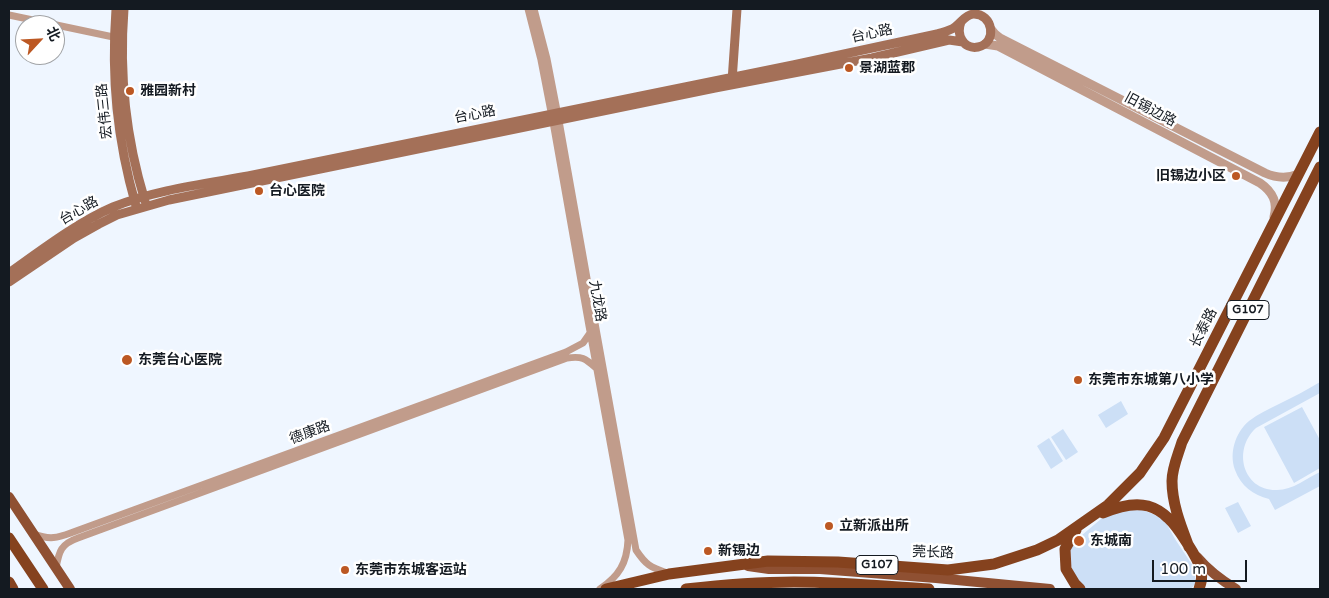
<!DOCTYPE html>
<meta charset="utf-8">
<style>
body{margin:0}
#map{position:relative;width:1329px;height:598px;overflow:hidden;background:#eff6ff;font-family:"Varela Round","Noto Sans SC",sans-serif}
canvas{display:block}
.frame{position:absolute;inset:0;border:10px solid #141a21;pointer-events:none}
.north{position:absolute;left:15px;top:15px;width:50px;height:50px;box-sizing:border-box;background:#fff;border:1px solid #a1a3a6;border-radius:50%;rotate:65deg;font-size:14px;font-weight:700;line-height:20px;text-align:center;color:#141a21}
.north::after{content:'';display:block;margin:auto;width:18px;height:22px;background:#bc5823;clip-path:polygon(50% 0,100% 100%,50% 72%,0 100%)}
.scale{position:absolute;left:1152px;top:560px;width:95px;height:22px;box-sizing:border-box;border:2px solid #141a21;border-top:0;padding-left:6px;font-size:15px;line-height:18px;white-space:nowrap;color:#141a21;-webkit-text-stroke:4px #fff;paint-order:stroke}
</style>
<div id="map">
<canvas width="1329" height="598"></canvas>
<div class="frame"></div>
<div class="north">北</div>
<div class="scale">100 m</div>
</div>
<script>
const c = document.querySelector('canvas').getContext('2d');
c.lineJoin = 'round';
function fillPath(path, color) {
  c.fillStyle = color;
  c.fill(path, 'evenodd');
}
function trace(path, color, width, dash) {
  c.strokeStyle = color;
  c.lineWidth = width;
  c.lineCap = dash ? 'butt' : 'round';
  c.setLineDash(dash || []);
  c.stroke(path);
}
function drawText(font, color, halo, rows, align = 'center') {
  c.font = font + ' "Varela Round","Noto Sans SC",sans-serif';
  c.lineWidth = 5;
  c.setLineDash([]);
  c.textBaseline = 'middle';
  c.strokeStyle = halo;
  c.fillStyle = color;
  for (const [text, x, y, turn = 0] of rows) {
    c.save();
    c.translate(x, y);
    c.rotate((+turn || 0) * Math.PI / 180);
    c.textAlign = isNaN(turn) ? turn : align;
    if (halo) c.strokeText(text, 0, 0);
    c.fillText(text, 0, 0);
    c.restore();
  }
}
fillPath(new Path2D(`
 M 1320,382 L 1320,393 L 1256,428 C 1232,450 1243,491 1277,490 C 1293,490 1307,478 1320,472 L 1320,486 L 1275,510 L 1269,499 C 1253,495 1241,486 1235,470 C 1229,453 1235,433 1249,421 C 1258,414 1269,409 1279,404 C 1293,397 1307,390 1320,382 Z
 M 1121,401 L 1128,414 L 1106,428 L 1098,415 Z
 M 1302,407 L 1320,440 L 1320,468 L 1294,483 L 1264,427 Z
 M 1063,429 L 1078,452 L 1066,460 L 1051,437 Z
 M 1049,438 L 1063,461 L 1051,469 L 1037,446 Z
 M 1238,502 L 1251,526 L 1238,533 L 1225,508 Z
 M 1135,507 L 1153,514 L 1165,521 L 1175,539 L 1195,569 L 1195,584 L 1191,589 L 1086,589 C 1073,575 1068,565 1069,546 L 1101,519 L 1115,511 Z`), '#ccdff6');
trace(new Path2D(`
 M 528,9 L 541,60 L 553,122 L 589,326 L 628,540 C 627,563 619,576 600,589
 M 534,9 L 547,59 L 559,121 L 595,323 L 636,550 C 646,565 650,567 667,573
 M 9,15 L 118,38
 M 34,534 C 52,541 59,537 76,531 L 566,352 L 583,343 L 590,333
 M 56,568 C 59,551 61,544 78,538 L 567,358 C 582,356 585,358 596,368`), '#c19c8b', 7);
trace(new Path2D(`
 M 991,29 L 995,34 L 1000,38 L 1265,173 C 1276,178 1287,179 1299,174
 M 985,44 L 998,46 L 1260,183 C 1273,192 1278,202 1274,217`), '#c19c8b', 9);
trace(new Path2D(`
 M 116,9 C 111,78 117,140 136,206
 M 124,9 C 119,74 126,139 145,201
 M 732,81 L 737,9
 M 9,273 C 40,251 78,222 113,207 C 155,190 204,184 248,176 L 793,65 L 937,34 C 943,32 950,31 955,27 C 961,23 965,15 973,14 C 993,13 998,43 978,47 C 963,50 956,34 961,22
 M 9,282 L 74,238 L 99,224 L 117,215 L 169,200 L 715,88 L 872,58 L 949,40 L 963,42`), '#a47058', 9);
trace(new Path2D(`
 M 9,497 L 70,589
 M 1197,557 C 1208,570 1221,580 1236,589
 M 748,566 L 769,569 L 820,569 L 936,578 L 1050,589`), '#8f5032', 10);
trace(new Path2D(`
 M 1103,513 C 1117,507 1133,502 1148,506 C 1155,508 1163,513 1168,518 C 1177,526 1198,558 1201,570 C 1203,577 1201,583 1199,589
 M 1076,530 L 1065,549 L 1066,569 L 1075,584 L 1080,589
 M 9,538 L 43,589
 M 1189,547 C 1181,526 1172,504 1172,481 C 1172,468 1178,455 1182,442 L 1320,167
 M 9,582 L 13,589
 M 606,589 L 669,574 L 768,561 L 838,562 L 948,570 L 994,564 L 1037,550 L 1058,540 L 1108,505 L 1140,473 L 1164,438 L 1320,132
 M 686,589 C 721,585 758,582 794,582 C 839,582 884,586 929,589`), '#85421e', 11);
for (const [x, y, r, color] of [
 [849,68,5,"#bc5823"],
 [130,91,5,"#bc5823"],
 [1236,176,5,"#bc5823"],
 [259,191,5,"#bc5823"],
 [127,360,6,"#bc5823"],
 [1078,380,5,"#bc5823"],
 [829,526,5,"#bc5823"],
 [1079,541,6,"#bc5823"],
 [708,551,5,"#bc5823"],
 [345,570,5,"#bc5823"]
]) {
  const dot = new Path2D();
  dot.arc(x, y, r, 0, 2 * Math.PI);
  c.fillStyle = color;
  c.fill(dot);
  trace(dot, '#fff', 2);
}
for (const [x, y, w] of [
 [1248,310,42],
 [877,565,42]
]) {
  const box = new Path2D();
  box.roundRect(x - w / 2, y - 9.5, w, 19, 4);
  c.fillStyle = '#fff';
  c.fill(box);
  trace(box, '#141a21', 1);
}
drawText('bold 12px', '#141a21', null, [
 ["G107",1248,310],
 ["G107",877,565]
]);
drawText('14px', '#141a21', '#fff', [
 ["台心路",872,34,-12],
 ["旧锡边路",1150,110,28],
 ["宏伟三路",105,111,-96],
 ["台心路",475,115,-11],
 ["台心路",79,211,-30],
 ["九龙路",597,301,80],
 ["长泰路",1204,328,-63],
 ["德康路",310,433,-20],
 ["莞长路",933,553,2]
]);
drawText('bold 14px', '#141a21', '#fff', [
 ["景湖蓝郡",859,68],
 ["雅园新村",140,91],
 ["旧锡边小区",1226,176,"right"],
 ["台心医院",269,191],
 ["东莞台心医院",138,360],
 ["东莞市东城第八小学",1088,380],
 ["立新派出所",839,526],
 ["东城南",1090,541],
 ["新锡边",718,551],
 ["东莞市东城客运站",355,570]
], 'left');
</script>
